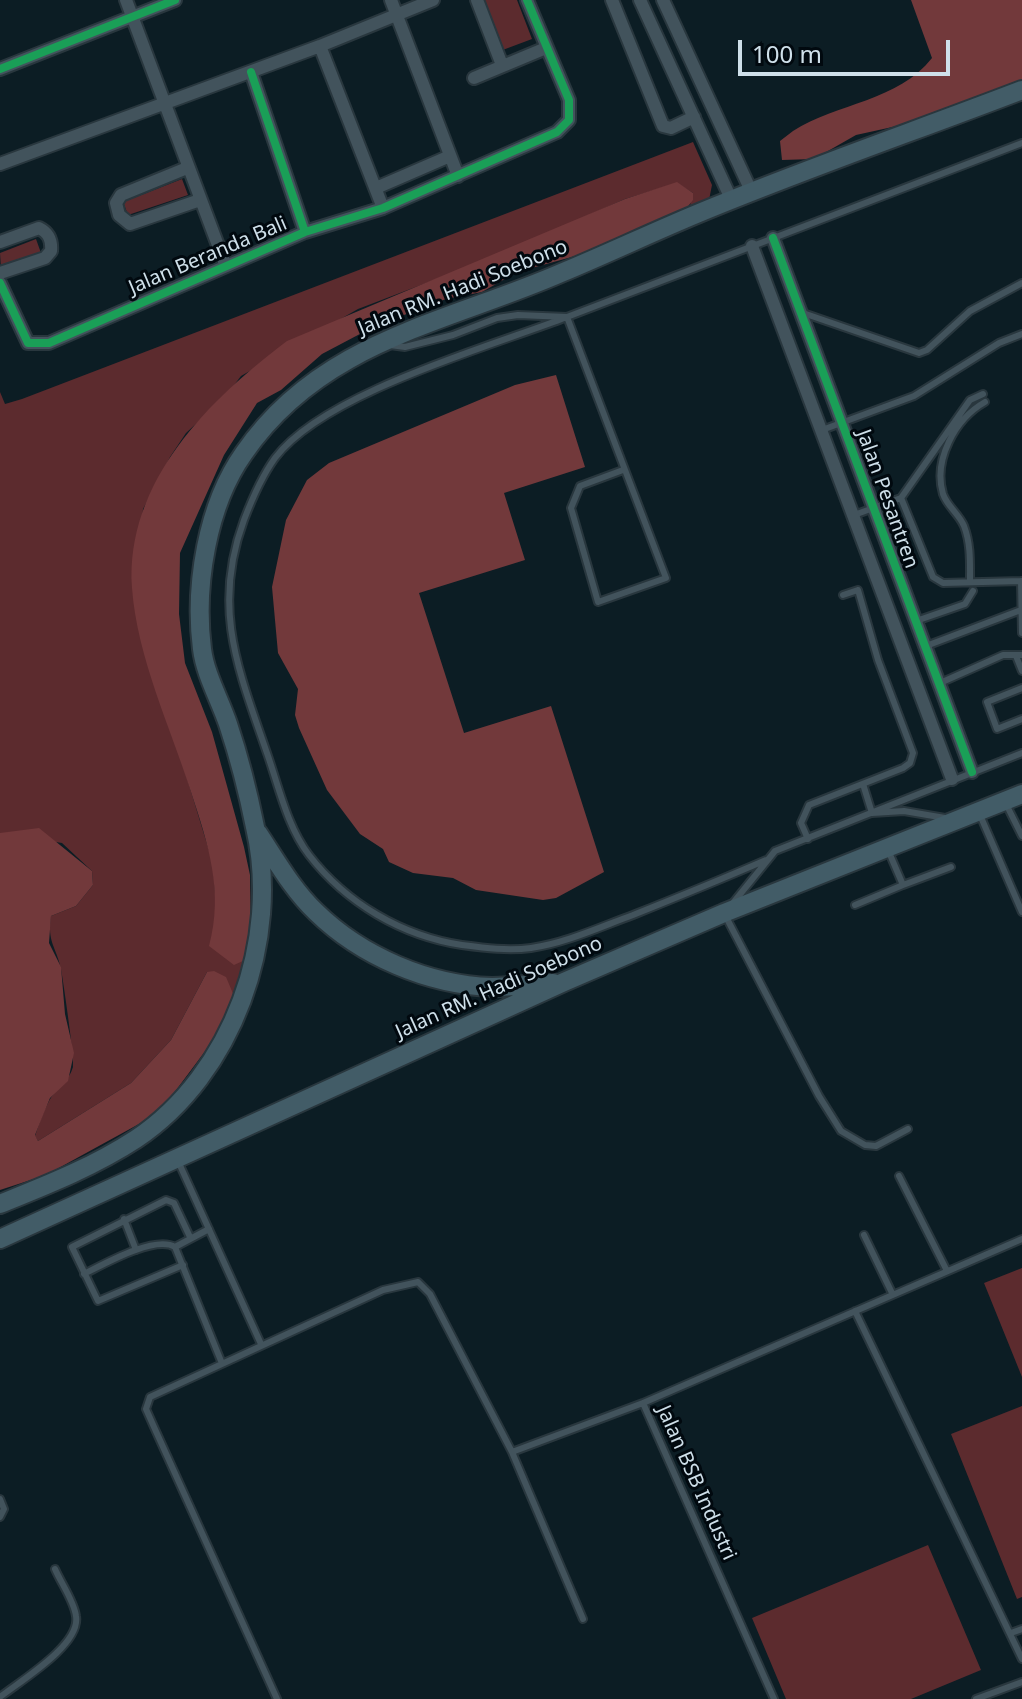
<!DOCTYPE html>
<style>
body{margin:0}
#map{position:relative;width:1022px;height:1699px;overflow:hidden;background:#0c1d24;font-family:"Noto Sans",sans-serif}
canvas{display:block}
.scale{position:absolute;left:738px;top:40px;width:212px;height:36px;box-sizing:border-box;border:4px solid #cfe0ea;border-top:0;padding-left:10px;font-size:24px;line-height:28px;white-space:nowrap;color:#cfe0ea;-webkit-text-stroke:6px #01090f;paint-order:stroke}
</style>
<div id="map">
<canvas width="1022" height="1699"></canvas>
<div class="scale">100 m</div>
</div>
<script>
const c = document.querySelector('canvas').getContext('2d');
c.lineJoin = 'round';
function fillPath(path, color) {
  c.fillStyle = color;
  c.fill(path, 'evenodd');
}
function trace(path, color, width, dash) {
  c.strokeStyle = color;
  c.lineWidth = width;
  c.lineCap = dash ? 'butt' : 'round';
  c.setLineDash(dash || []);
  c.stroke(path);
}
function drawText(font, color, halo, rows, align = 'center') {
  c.font = font + ' "Noto Sans",sans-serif';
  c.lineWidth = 6;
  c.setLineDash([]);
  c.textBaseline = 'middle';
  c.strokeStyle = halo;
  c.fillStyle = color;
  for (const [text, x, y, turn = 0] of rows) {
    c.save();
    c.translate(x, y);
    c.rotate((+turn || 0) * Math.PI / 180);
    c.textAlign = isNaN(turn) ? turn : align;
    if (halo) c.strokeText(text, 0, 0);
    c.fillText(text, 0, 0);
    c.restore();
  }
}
fillPath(new Path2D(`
 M 481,0 L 517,0 L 532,39 L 500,51 Z
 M 693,142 L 712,185 L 709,200 L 690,206 L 693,193 L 677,183 L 625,199 L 489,259 L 358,309 L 241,376 L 225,397 L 186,433 L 170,457 L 143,509 L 136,613 L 148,665 L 175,739 L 214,867 L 216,921 L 210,946 L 245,960 L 234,996 L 207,972 L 171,1040 L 131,1083 L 38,1141 L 35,1136 C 39,1124 43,1112 49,1101 C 55,1089 69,1082 73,1067 C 75,1060 63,980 61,969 C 56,946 47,943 51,916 L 76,906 L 93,885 L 92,871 L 62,843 L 0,833 L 0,392 L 5,404 L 22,399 Z
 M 182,179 L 188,195 L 128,215 L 123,202 Z
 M 36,239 L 41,253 L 1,269 L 0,253 Z
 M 1022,1268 L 1022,1377 L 984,1283 Z
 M 1022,1406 L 1022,1597 L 1017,1599 L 951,1434 Z
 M 928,1545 L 981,1670 L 911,1699 L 786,1699 L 752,1618 Z`), '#5c2b2e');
fillPath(new Path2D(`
 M 911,0 L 1022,0 L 1022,80 L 897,126 L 856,135 L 814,159 L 782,160 L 780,141 L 793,131 C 837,103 899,101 932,58 Z
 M 677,182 L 693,193 L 693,200 L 686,209 L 590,252 L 517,272 L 482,292 L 446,299 L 375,326 L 322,354 L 281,390 L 257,403 L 224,455 L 180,553 L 179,614 L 185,663 L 212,732 L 244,847 L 250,875 L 251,935 L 245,960 L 234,965 L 209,946 C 224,891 208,844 191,792 C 170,726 137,657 132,588 C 125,481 210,399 287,341 L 625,199 Z
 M 556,375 L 585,467 L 504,493 L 525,560 L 419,593 L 464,733 L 551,706 L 604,872 L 556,898 L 543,900 L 476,890 L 453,878 L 413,873 L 389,862 L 383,849 L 360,834 L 327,790 L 299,728 L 295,715 L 298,689 L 278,653 L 272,587 L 286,520 L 307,480 L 329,463 L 515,385 Z
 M 39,828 L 92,871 L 93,885 L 76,906 L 51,916 L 49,943 L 61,967 L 65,1014 L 74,1053 L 68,1081 L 50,1098 L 35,1135 L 38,1141 L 131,1083 L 171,1040 L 207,972 L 214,971 L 226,977 L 234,996 L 212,1042 L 159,1113 L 46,1175 L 0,1190 L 0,833 Z`), '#72393b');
const lane = new Path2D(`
 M 803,313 L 919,353 L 927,350 L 970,311 L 1022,283
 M 390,345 L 405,347 L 453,335 L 497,318 L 518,315 L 567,317 L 1022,143
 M 822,430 L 914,396 L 999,343 L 1022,334
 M 623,470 L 580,486 L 571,508 L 598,602 L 666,578 L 567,317 C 489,347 324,393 275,458 C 262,476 252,499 244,520 C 211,609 239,671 268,756 C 279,788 288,828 309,855 C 346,903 402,936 462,945 C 485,948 508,951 531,948 C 566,943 600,927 633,915 C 678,897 722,879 766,860
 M 901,498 L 933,577 L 943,583 L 1022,581
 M 854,515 L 901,498 L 970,400 L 983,394
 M 1021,581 L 1022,633
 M 970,582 C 970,563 971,544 964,526 C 959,514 947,506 943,494 C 933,460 955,419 985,402
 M 916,621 L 965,604 L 973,591
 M 926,646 L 1021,610
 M 1016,656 L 1022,671
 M 940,683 L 1003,655 L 1022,655
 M 1022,688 L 987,702 L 997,729 L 1022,719
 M 863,784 L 872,813 L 904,811 L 945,818
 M 1006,804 L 1022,836
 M 980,815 L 1022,912
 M 808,839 L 801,823 L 809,805 L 903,768 L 910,763 L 913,753 L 878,660 L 858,590 L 843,595
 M 903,885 L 951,867
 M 733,903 L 775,851 L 1022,753
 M 855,905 L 903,885 L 888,850
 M 725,915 L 819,1096 L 841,1131 L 865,1145 L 876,1146 L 908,1129
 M 178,1161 L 261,1344
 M 899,1176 L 947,1271
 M 124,1219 L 136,1250
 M 209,1229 L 175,1247 L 221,1361
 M 864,1235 L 892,1293
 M 183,1265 L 98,1301 L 72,1247 L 166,1200 L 174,1203 L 190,1237
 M 84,1274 C 104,1264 155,1235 175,1247
 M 855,1311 L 1022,1659
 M 643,1403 L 774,1699
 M 512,1452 L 583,1619
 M 0,1499 L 4,1509 L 0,1517
 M 1011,1633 L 1022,1629
 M 0,1697 C 20,1681 81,1645 76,1616 C 74,1601 61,1583 55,1569
 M 277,1699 L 154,1427 L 146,1409 L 150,1397 L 383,1290 L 418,1282 L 430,1294 L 512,1452 L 643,1403 L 1022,1239
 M 976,1699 L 1022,1682`);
const street = new Path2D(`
 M 126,0 L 225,264
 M 391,0 L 458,176
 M 477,0 L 502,65
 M 612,0 L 663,126 L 671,128 L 694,117
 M 640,0 L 732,201
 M 663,0 L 752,193
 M 320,46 L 383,208
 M 0,69 L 175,0
 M 474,78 L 546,48
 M 0,164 L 320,46 L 433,0
 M 187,168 L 121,195 L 116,203 L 119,215 L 130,224 L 200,200
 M 376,188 L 450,156
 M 305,232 L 383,208 L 557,132 L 569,120 L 569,100 L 527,0
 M 773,238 L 972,772
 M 0,242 L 39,228 C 49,233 52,240 51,251 L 45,258 L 0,273
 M 752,246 L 952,779
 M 0,283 L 28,343 L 49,343 L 305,232 L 251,72`);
const primary = new Path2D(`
 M 258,833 C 276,860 292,889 316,912 C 361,956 428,985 492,987 C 512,987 533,984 553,983
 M 0,1204 C 47,1185 93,1167 136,1139 C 233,1074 281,939 255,827 C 248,792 239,757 228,724 C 220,700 205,674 202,649 C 194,586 207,505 244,453 C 321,341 446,323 561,273 C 607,254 653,232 699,213 C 805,169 915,131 1022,90
 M 0,1239 L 564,982 L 724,913 L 1022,794`);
trace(lane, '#29373e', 10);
trace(street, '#29373e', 16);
trace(primary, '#29373e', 22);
trace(lane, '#42535c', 6);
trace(street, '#42535c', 12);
trace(primary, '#425c67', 18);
trace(new Path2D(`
 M 0,69 L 175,0
 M 305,232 L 383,208 L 557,132 L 569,120 L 569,100 L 527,0
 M 773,238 L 972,772
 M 0,283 L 28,343 L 49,343 L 305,232 L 251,72`), '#1a9f57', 8);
drawText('20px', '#cfe0ea', '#01090f', [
 ["Jalan Beranda Bali",208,256,-23],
 ["Jalan RM. Hadi Soebono",463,288,-22],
 ["Jalan Pesantren",887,499,70],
 ["Jalan RM. Hadi Soebono",499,988,-24],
 ["Jalan BSB Industri",696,1483,66]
]);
</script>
